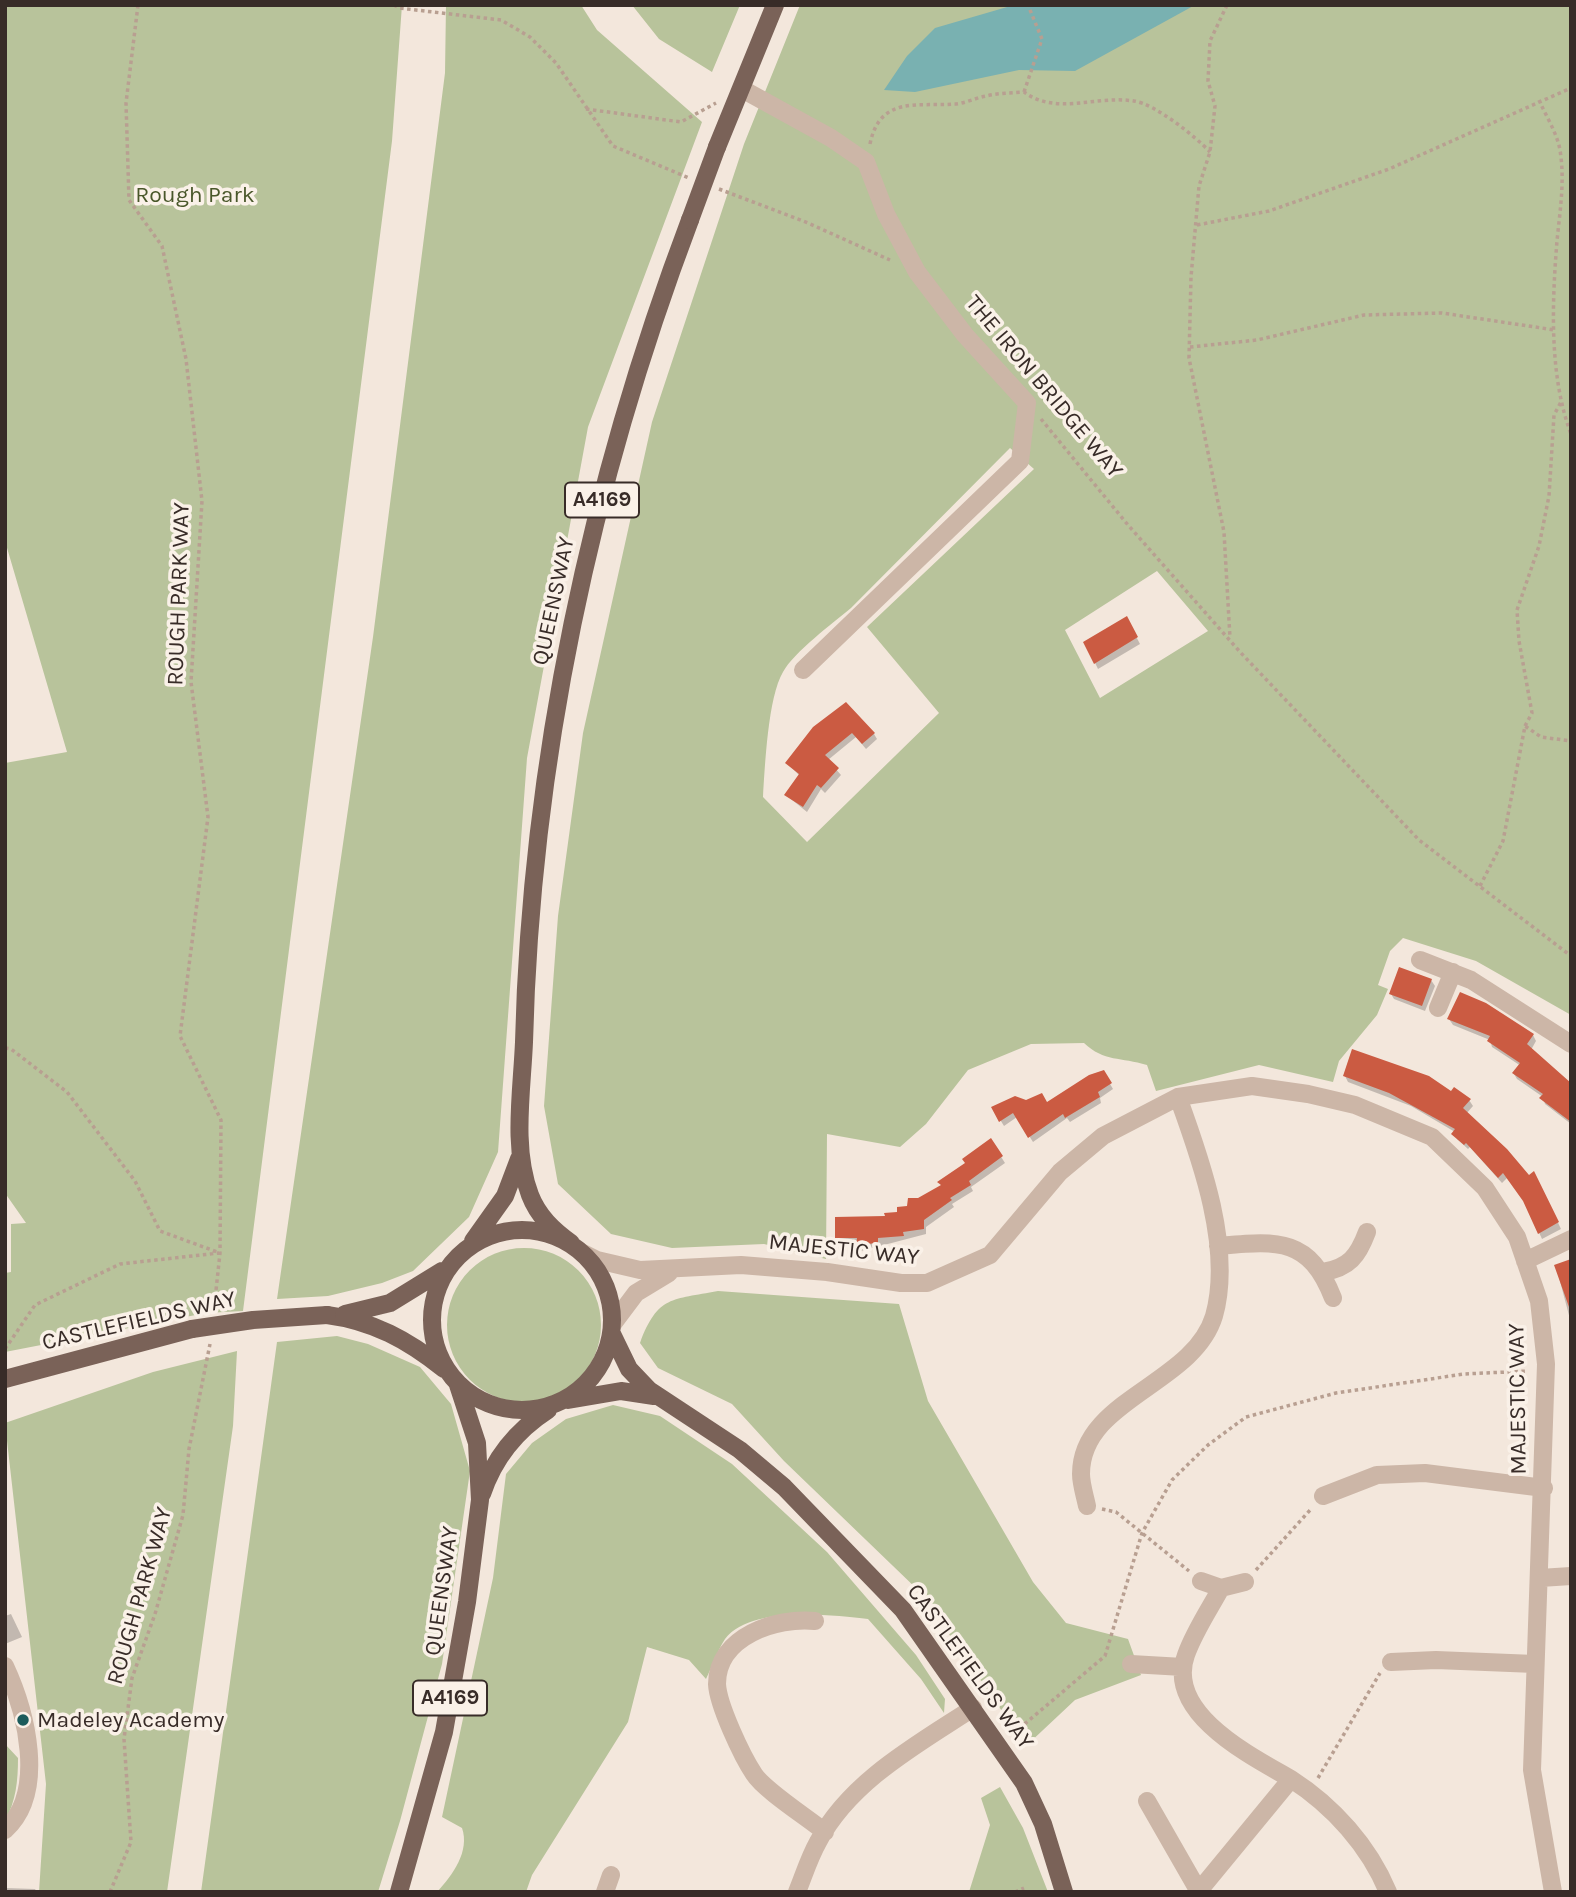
<!DOCTYPE html>
<style>
body{margin:0}
#map{position:relative;width:1576px;height:1897px;overflow:hidden;background:#f3e7dc;font-family:Karla,sans-serif}
canvas{display:block}
.frame{position:absolute;inset:0;border:7px solid #382c28;pointer-events:none}
</style>
<div id="map">
<canvas width="1576" height="1897"></canvas>
<div class="frame"></div>
</div>
<script>
const c = document.querySelector('canvas').getContext('2d');
c.lineJoin = 'round';
function fillPath(path, color) {
  c.fillStyle = color;
  c.fill(path, 'evenodd');
}
function trace(path, color, width, dash) {
  c.strokeStyle = color;
  c.lineWidth = width;
  c.lineCap = dash ? 'butt' : 'round';
  c.setLineDash(dash || []);
  c.stroke(path);
}
function drawText(font, color, halo, rows, align = 'center') {
  c.font = font + ' Karla,sans-serif';
  c.lineWidth = 7;
  c.setLineDash([]);
  c.textBaseline = 'middle';
  c.strokeStyle = halo;
  c.fillStyle = color;
  for (const [text, x, y, turn = 0] of rows) {
    c.save();
    c.translate(x, y);
    c.rotate((+turn || 0) * Math.PI / 180);
    c.textAlign = isNaN(turn) ? turn : align;
    if (halo) c.strokeText(text, 0, 0);
    c.fillText(text, 0, 0);
    c.restore();
  }
}
fillPath(new Path2D(`
 M 5,5 L 402,5 L 392,141 L 243,1311 L 206,1313 L 5,1352 L 5,1273 L 11,1272 L 11,1224 L 26,1223 L 5,1193 L 5,763 L 67,752 L 5,541 Z
 M 446,5 L 581,5 L 597,30 L 702,122 L 588,427 L 527,758 L 498,1152 L 469,1217 L 413,1271 L 382,1283 L 328,1296 L 277,1299 L 373,637 L 445,73 Z
 M 632,5 L 740,5 L 712,72 L 659,39 Z
 M 800,5 L 1571,5 L 1571,1015 L 1476,961 L 1403,938 L 1390,951 L 1378,985 L 1388,989 L 1377,1015 L 1339,1061 L 1333,1082 L 1259,1065 L 1156,1091 L 1147,1065 C 1121,1057 1104,1062 1084,1043 L 1031,1044 L 968,1070 L 926,1124 L 900,1147 L 827,1134 L 826,1259 L 764,1244 L 672,1248 L 611,1234 L 558,1184 L 544,1106 L 558,916 L 583,733 L 652,422 L 744,144 ZM 1010,448 L 1034,469 L 867,627 L 939,713 L 807,842 L 763,797 C 765,766 768,697 783,672 C 794,652 833,623 851,608 ZM 1157,571 L 1208,631 L 1100,698 L 1065,630 Z
 M447 1325a77 77 0 1 1 154 0a77 77 0 1 1-154 0Z
 M 718,1291 L 899,1304 L 928,1401 L 1033,1582 L 1066,1623 L 1128,1639 L 1141,1675 L 1075,1700 L 1026,1746 L 920,1592 L 784,1461 L 732,1404 L 658,1368 L 640,1343 C 658,1295 672,1300 718,1291 Z
 M 337,1336 L 368,1344 L 420,1367 L 451,1404 L 470,1471 L 442,1664 L 400,1821 L 378,1892 L 201,1892 L 277,1342 Z
 M 237,1351 L 233,1426 L 167,1892 L 39,1892 L 46,1784 L 5,1423 L 153,1372 Z
 M 613,1405 L 660,1416 L 732,1464 L 827,1552 L 916,1655 L 945,1699 L 944,1713 L 921,1679 L 868,1619 C 831,1615 751,1605 725,1639 C 717,1651 712,1667 706,1679 L 689,1660 L 647,1647 L 628,1722 L 532,1875 L 526,1892 L 437,1892 C 453,1875 470,1851 462,1828 L 442,1817 L 493,1578 L 506,1474 L 532,1443 L 566,1419 Z
 M 5,1744 L 18,1758 C 18,1781 16,1801 5,1821 Z
 M 1000,1787 L 1023,1828 L 1048,1892 L 969,1892 L 990,1825 L 981,1798 Z`), '#b8c39b');
fillPath(new Path2D(`
 M 1014,5 L 1195,5 L 1075,71 L 1019,70 L 915,92 L 884,90 L 907,56 L 935,28 Z`), '#79b1b1');
fillPath(new Path2D(`
 M 1127,619 L 1140,644 L 1098,669 L 1085,642 Z
 M 814,728 L 874,734 L 877,739 L 866,749 L 856,737 L 828,760 L 841,775 L 825,793 L 821,789 L 807,812 L 786,795 L 800,776 L 787,763 Z
 M 1431,980 L 1435,986 L 1425,1011 L 1394,999 L 1391,994 Z
 M 1449,1019 L 1533,1035 L 1536,1041 L 1531,1050 L 1571,1085 L 1571,1124 L 1545,1104 L 1543,1097 L 1517,1079 L 1514,1074 L 1521,1066 L 1492,1047 L 1490,1040 L 1453,1025 Z
 M 1103,1072 L 1113,1089 L 1100,1098 L 1101,1103 L 1070,1122 L 1067,1118 L 1033,1142 L 1017,1117 L 1004,1126 L 993,1108 L 1026,1102 L 1047,1104 Z
 M 1345,1076 L 1451,1093 L 1469,1100 L 1473,1106 L 1466,1114 L 1528,1177 L 1537,1179 L 1561,1229 L 1542,1239 L 1526,1204 L 1507,1178 L 1502,1183 L 1470,1147 L 1468,1149 L 1457,1139 L 1455,1132 L 1411,1106 L 1348,1082 Z
 M 991,1141 L 1005,1163 L 971,1187 L 973,1191 L 952,1204 L 954,1207 L 926,1227 L 926,1234 L 861,1251 L 858,1243 L 840,1244 L 837,1238 L 899,1213 L 942,1186 Z
 M 1571,1261 L 1571,1323 L 1556,1266 Z
 M 11,1614 L 22,1637 L 5,1644 L 5,1616 Z
 M 5,1888 L 35,1889 L 37,1892 L 5,1892 Z`), '#0003');
fillPath(new Path2D(`
 M 1127,616 L 1138,637 L 1094,664 L 1083,642 Z
 M 846,702 L 875,733 L 862,744 L 852,733 L 825,755 L 839,768 L 821,788 L 817,785 L 803,807 L 784,795 L 799,774 L 785,763 L 813,727 Z
 M 1399,967 L 1432,979 L 1422,1006 L 1389,994 Z
 M 1460,992 L 1486,1003 L 1534,1034 L 1527,1044 L 1571,1083 L 1571,1122 L 1539,1098 L 1543,1094 L 1512,1073 L 1520,1063 L 1487,1041 L 1490,1036 L 1447,1019 Z
 M 1352,1049 L 1429,1076 L 1451,1091 L 1454,1087 L 1471,1099 L 1463,1108 L 1507,1149 L 1529,1175 L 1534,1171 L 1559,1222 L 1538,1234 L 1523,1201 L 1503,1173 L 1498,1178 L 1466,1143 L 1464,1145 L 1451,1134 L 1455,1129 L 1389,1093 L 1343,1076 Z
 M 1104,1070 L 1112,1083 L 1098,1092 L 1100,1097 L 1065,1118 L 1063,1114 L 1028,1138 L 1013,1113 L 999,1122 L 991,1107 L 1015,1096 L 1026,1100 L 1042,1093 L 1047,1102 L 1089,1075 Z
 M 991,1138 L 1003,1156 L 969,1181 L 971,1185 L 950,1198 L 952,1200 L 924,1220 L 924,1229 L 903,1232 L 904,1236 L 878,1238 L 878,1243 L 856,1245 L 857,1238 L 835,1238 L 835,1217 L 885,1216 L 884,1213 L 897,1212 L 897,1207 L 907,1206 L 908,1198 L 918,1198 L 941,1185 L 937,1182 L 965,1163 L 962,1159 Z
 M 1571,1259 L 1571,1307 L 1569,1307 L 1554,1265 Z`), '#cb5b42');
trace(new Path2D(`
 M 138,5 L 126,103 L 129,200 L 162,246 L 186,359 L 202,501 L 191,682 L 208,817 L 180,1036 L 221,1120 L 220,1253 L 214,1309
 M 394,5 L 399,8 L 501,20 L 530,37 L 556,63 L 613,146 L 689,178
 M 1227,5 L 1210,41 L 1208,81 L 1215,106 L 1210,152 L 1199,186 L 1191,277 L 1189,358 L 1224,532 L 1230,638
 M 1024,92 L 1042,39 L 1028,5
 M 1539,100 C 1546,116 1557,133 1560,150 C 1565,181 1560,210 1557,241 C 1552,303 1549,376 1571,434
 M 586,109 L 681,122 L 716,103
 M 870,144 C 880,95 918,107 954,104 C 964,104 975,98 986,96 C 998,93 1011,93 1024,92 C 1057,116 1095,95 1134,101 C 1155,104 1195,136 1210,152
 M 719,189 L 808,223 L 890,260
 M 1197,225 L 1269,211 L 1389,169 L 1571,88
 M 1190,347 L 1257,340 L 1364,315 L 1442,313 L 1555,330
 M 1041,419 L 1128,525 L 1241,653 L 1419,840 L 1571,956
 M 1525,726 L 1532,713 L 1519,641 L 1517,610 L 1539,546 L 1549,496 L 1554,415 L 1561,402
 M 1480,886 L 1503,841 L 1525,726 L 1541,737 L 1571,741
 M 5,1048 L 11,1049 L 67,1092 L 135,1181 L 160,1231 L 220,1253
 M 5,1349 L 35,1305 L 120,1264 L 219,1253
 M 1102,1509 L 1116,1512 L 1189,1571
 M 1256,1570 L 1311,1509
 M 1014,1733 L 1105,1656 L 1142,1533 L 1172,1480 L 1208,1445 L 1246,1417 L 1336,1393 L 1464,1374 L 1528,1371
 M 1318,1778 L 1380,1673
 M 110,1892 L 131,1842 L 124,1739 L 132,1678 L 155,1614 L 183,1515 L 189,1449 L 210,1344
 M 1015,1892 L 1024,1888`), '#b89f91', 3.5, [3.5, 3.5]);
trace(new Path2D(`
 M 742,89 L 831,138 L 866,162 L 886,214 L 917,272 L 965,335 L 1027,403 L 1020,461 L 803,670
 M 1420,960 L 1471,980 L 1571,1044
 M 1438,1008 L 1453,972
 M 1218,1246 C 1276,1241 1309,1236 1333,1298
 M 583,1253 L 597,1260 L 640,1270 L 741,1265 L 827,1272 L 901,1283 L 927,1283 L 990,1255 L 1060,1172 L 1103,1136 L 1178,1097 L 1252,1086 L 1308,1094 L 1355,1105 L 1432,1137 L 1485,1188 L 1517,1237 L 1539,1301 L 1546,1364 L 1532,1770 L 1553,1892
 M 1525,1261 L 1571,1239
 M 1323,1272 C 1349,1268 1358,1256 1367,1232
 M 612,1325 L 636,1293 L 669,1273
 M 1323,1496 L 1377,1475 L 1425,1473 L 1544,1488
 M 1087,1506 C 1085,1496 1081,1484 1081,1474 C 1081,1399 1193,1385 1214,1316 C 1233,1249 1201,1160 1178,1097
 M 1540,1578 L 1571,1576
 M 1221,1588 L 1245,1582
 M 815,1621 C 777,1617 717,1636 717,1684 C 718,1705 742,1756 754,1774 C 764,1790 808,1818 825,1832
 M 1391,1662 L 1436,1660 L 1535,1664
 M 1131,1664 L 1183,1667
 M 5,1666 C 26,1711 47,1792 5,1830
 M 1291,1779 C 1333,1806 1369,1846 1388,1892
 M 1147,1801 L 1198,1890
 M 605,1892 L 611,1875
 M 797,1892 C 804,1875 809,1858 818,1842 C 850,1781 918,1744 973,1708
 M 1198,1892 L 1291,1779 C 1251,1756 1165,1713 1186,1655 C 1194,1632 1209,1610 1221,1588 L 1201,1581`), '#ccb6a7', 18);
trace(new Path2D(`
 M 717,147 L 775,5
 M432 1320a90 90 0 1 1 180 0a90 90 0 1 1-180 0Z
 M 473,1241 L 505,1196 L 519,1159
 M 571,1243 C 553,1230 538,1216 530,1195 C 512,1148 522,1091 524,1042 C 531,761 591,482 690,220
 M 345,1314 L 390,1303 L 442,1271
 M 327,1315 C 373,1321 408,1340 444,1369
 M 612,1334 L 629,1369 L 649,1390 L 740,1450 L 784,1487 L 903,1610 L 1024,1783 L 1043,1824 L 1064,1892
 M 5,1379 L 192,1329
 M 568,1400 L 621,1391 L 654,1396
 M 482,1494 C 494,1458 517,1430 548,1410
 M 399,1892 L 444,1732 L 467,1602 L 480,1500 L 477,1443 L 458,1385`), '#7a6258', 18);
trace(new Path2D(`
 M 690,220 L 717,147
 M 192,1329 L 253,1320 L 327,1315`), '#7a6258', 18);
for (const [x, y, r, color] of [
 [23,1720,7,"#1b5b5b"]
]) {
  const dot = new Path2D();
  dot.arc(x, y, r, 0, 2 * Math.PI);
  c.fillStyle = color;
  c.fill(dot);
  trace(dot, '#faf1e8', 2.5);
}
for (const [x, y, w] of [
 [602,500,74],
 [450,1698,74]
]) {
  const box = new Path2D();
  box.roundRect(x - w / 2, y - 17.5, w, 35, 5);
  c.fillStyle = '#faf1e8';
  c.fill(box);
  trace(box, '#382c28', 2);
}
drawText('bold 21px', '#382c28', null, [
 ["A4169",602,500],
 ["A4169",450,1698]
]);
drawText('23px', '#49572a', '#faf1e8', [
 ["Rough Park",195,195]
]);
drawText('23px', '#382c28', '#faf1e8', [
 ["THE IRON BRIDGE WAY",1044,387,50],
 ["ROUGH PARK WAY",179,594,-88],
 ["QUEENSWAY",554,601,-78],
 ["MAJESTIC WAY",844,1250,6],
 ["CASTLEFIELDS WAY",139,1321,-13],
 ["MAJESTIC WAY",1518,1399,-91],
 ["QUEENSWAY",442,1591,-82],
 ["ROUGH PARK WAY",140,1596,-74],
 ["CASTLEFIELDS WAY",970,1667,54]
]);
drawText('23px', '#382c28', '#faf1e8', [
 ["Madeley Academy",37,1720]
], 'left');
</script>
